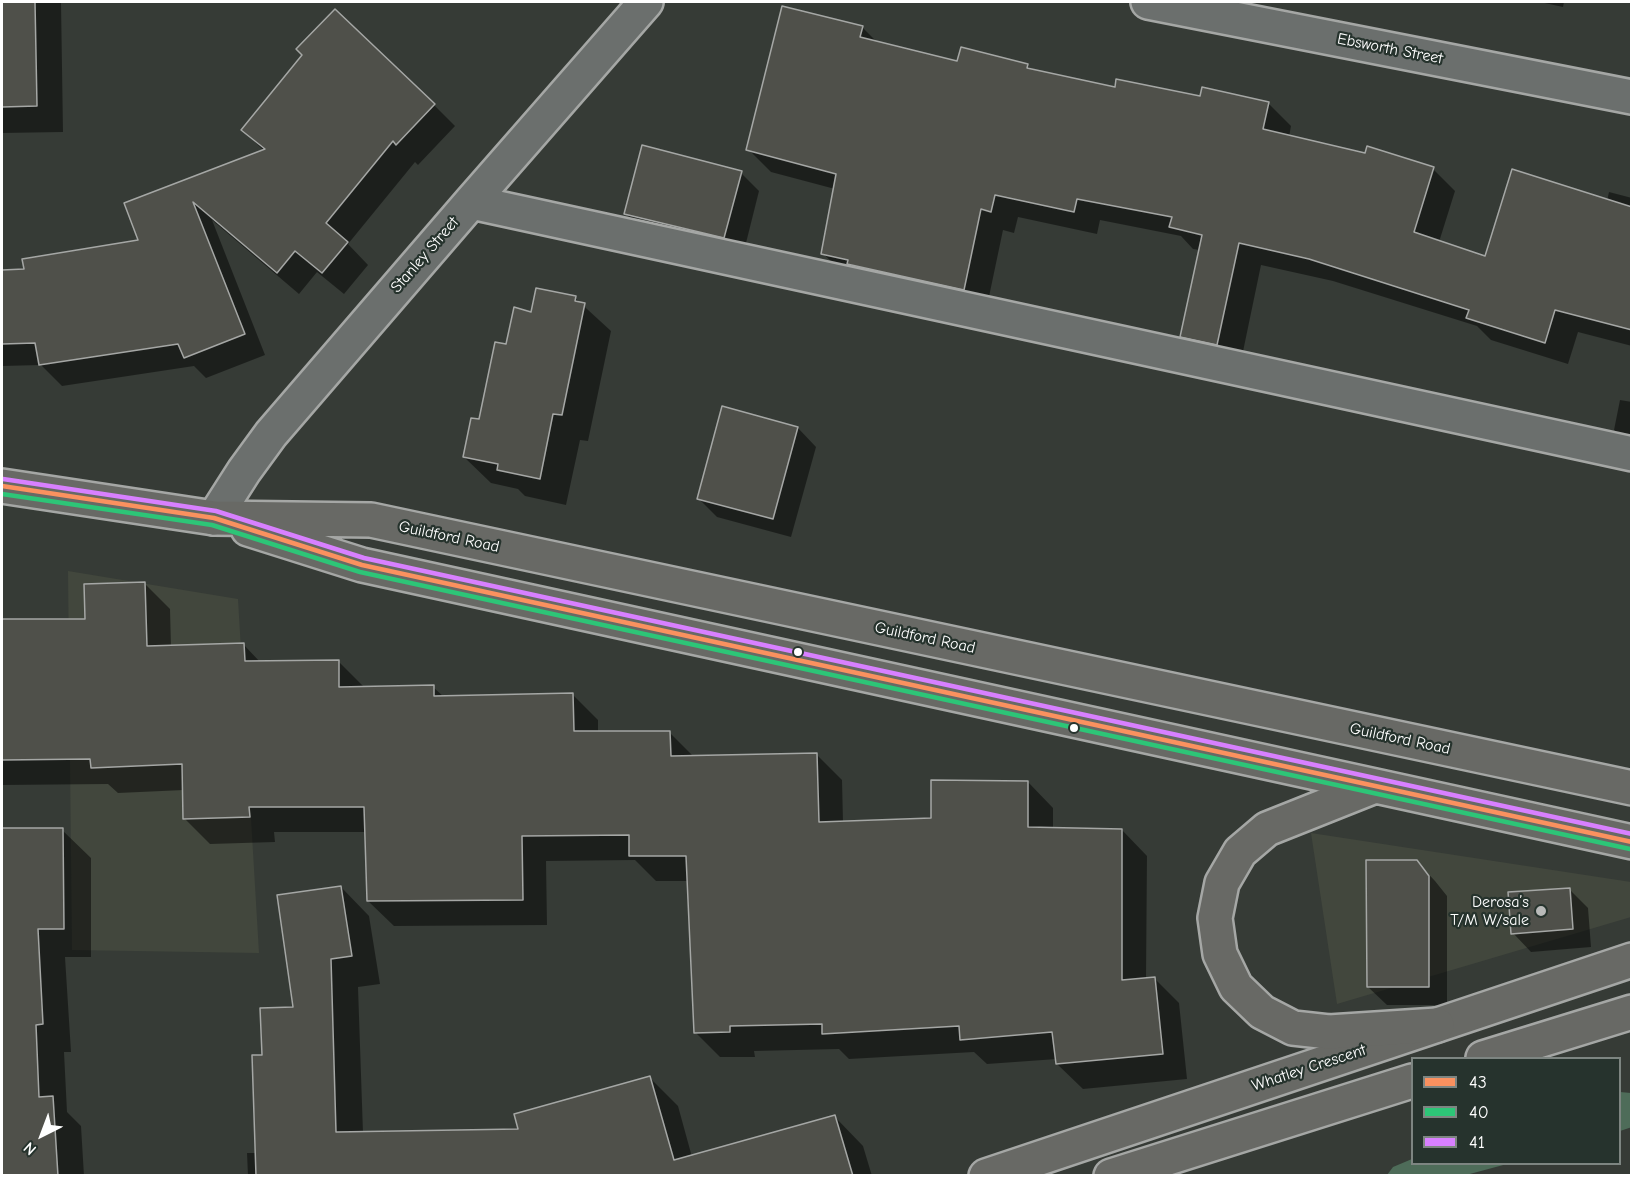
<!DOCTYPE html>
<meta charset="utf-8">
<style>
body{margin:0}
#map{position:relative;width:1633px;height:1177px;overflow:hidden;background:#363b36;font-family:"Comic Neue",sans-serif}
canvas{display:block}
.frame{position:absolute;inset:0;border:3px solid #fff;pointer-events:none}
.legend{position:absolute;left:1411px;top:1057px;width:210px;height:108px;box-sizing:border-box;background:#26332d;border:2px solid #7d8581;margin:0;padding:8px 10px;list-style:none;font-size:18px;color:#fff}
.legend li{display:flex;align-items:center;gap:12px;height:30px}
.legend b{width:30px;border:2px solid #7d8581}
.north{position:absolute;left:12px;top:1105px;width:60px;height:60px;-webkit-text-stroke:4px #26332d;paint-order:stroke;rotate:222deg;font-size:16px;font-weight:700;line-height:24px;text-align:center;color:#fff}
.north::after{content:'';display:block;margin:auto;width:21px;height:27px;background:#fff;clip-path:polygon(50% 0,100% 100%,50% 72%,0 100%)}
</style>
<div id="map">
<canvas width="1633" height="1177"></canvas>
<div class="frame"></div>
<ul class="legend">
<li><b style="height:8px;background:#fa915f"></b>43</li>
<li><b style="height:8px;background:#2dc577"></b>40</li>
<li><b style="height:8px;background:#d880ff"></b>41</li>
</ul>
<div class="north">N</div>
</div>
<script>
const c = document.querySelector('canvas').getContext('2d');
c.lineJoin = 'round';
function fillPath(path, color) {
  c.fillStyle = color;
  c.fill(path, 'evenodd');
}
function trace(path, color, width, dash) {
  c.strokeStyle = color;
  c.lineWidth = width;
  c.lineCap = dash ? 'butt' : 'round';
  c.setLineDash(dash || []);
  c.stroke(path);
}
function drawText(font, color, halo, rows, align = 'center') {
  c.font = font + ' "Comic Neue",sans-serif';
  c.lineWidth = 4.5;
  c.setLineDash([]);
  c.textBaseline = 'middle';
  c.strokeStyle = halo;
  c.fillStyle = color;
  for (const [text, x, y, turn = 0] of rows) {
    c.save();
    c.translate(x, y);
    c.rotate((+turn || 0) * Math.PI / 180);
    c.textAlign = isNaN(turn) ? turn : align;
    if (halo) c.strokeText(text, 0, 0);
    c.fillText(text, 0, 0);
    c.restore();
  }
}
fillPath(new Path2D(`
 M 68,571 L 238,599 L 259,953 L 72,950 Z
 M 1311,833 L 1631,882 L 1631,917 L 1337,1004 Z`), '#42473d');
fillPath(new Path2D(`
 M 1620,1092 L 1631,1093 L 1632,1127 L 1620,1131 Z
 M 1412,1159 L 1412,1164 L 1507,1164 L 1466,1175 L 1387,1175 L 1393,1167 Z`), '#4e6c59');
fillPath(new Path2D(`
 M 2,2 L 61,2 L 63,132 L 2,133 Z
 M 1540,2 L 1564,2 L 1563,7 Z
 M 862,27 L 877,42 L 958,63 L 1027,65 L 1033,71 L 1116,89 L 1201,98 L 1203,89 L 1269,104 L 1291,126 L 1289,137 L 1433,169 L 1455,191 L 1439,242 L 1486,257 L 1607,201 L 1609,192 L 1632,198 L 1632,346 L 1578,332 L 1568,364 L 1491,340 L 1477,326 L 1333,281 L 1261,265 L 1240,366 L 1204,359 L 1181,336 L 1200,250 L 1193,249 L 1181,236 L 1100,220 L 1097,234 L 1018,217 L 1014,233 L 1003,230 L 986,311 L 845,276 L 823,253 L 835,189 L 771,172 L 748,149 Z
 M 434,105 L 455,126 L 418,165 L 415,162 L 348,244 L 368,265 L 344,294 L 317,272 L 299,294 L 212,220 L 265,355 L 206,378 L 194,366 L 62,386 L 41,365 L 2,366 L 2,272 L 25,271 L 140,242 L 126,204 L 264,151 L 243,130 Z
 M 741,173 L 759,191 L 743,255 L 644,232 L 626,214 Z
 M 575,298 L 611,331 L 588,441 L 580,440 L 566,505 L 525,496 L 518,489 L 491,483 L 464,457 L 480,421 L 508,346 L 532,313 Z
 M 1620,400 L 1632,402 L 1632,441 L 1623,439 L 1614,430 Z
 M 798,428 L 816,447 L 791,537 L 717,517 L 698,498 Z
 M 144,583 L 170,609 L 171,647 L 244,645 L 261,663 L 338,661 L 364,687 L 433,687 L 444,697 L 573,695 L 598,720 L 598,733 L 669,732 L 694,757 L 817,755 L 842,780 L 843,822 L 933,820 L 1028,782 L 1053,808 L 1053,829 L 1122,830 L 1147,856 L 1146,979 L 1154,978 L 1179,1003 L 1187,1079 L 1083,1089 L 1057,1064 L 1057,1059 L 987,1064 L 974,1052 L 849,1059 L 839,1049 L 754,1051 L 755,1057 L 720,1057 L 695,1032 L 689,881 L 656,881 L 635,860 L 546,861 L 547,925 L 394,926 L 368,901 L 367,832 L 274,832 L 275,842 L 210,844 L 185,819 L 184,790 L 118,793 L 108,784 L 2,785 L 2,620 L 87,620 Z
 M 2,830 L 62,830 L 91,858 L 91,957 L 65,957 L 71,1052 L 64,1052 L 67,1112 L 81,1126 L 84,1176 L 2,1176 Z
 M 1417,862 L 1435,881 L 1447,896 L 1447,1005 L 1387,1005 L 1368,987 Z
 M 341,887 L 369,916 L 380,984 L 358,987 L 363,1133 L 520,1131 L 650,1078 L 678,1106 L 692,1157 L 835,1117 L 863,1146 L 872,1176 L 248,1176 L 247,1153 L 256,1153 L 264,1056 L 295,1009 Z
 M 1569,889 L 1588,908 L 1591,947 L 1531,952 L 1513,933 Z`), '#0007');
const building = new Path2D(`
 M 2,2 L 35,2 L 37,106 L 2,107 Z
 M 782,6 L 863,26 L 860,37 L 957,61 L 961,47 L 1028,64 L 1027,68 L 1115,87 L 1116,79 L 1200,96 L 1202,87 L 1269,102 L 1263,129 L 1365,153 L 1367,146 L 1434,167 L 1414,232 L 1485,256 L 1512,169 L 1632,207 L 1632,330 L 1555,310 L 1545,343 L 1466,318 L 1469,310 L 1309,259 L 1239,243 L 1217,345 L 1180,337 L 1202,235 L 1169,227 L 1172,217 L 1077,199 L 1074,212 L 995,195 L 991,212 L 981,209 L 964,290 L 847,264 L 848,260 L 821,254 L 836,174 L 746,150 Z
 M 335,9 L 435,104 L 396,145 L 393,141 L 326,223 L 348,242 L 322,273 L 295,251 L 277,273 L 193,202 L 245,334 L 184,358 L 178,344 L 39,365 L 35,343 L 2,344 L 2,270 L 24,269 L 22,259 L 138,240 L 124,203 L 265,149 L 241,130 L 302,55 L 296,49 Z
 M 642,145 L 742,171 L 724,238 L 624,214 Z
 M 536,288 L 576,296 L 575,301 L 585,303 L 562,415 L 553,414 L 540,479 L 497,470 L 498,464 L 463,457 L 471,418 L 479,419 L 495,342 L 506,344 L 514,307 L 531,312 Z
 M 722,406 L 798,427 L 773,519 L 697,499 Z
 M 145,582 L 147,646 L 244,643 L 245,661 L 339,660 L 339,687 L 434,685 L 434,696 L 573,693 L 574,731 L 670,731 L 671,756 L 817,753 L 819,822 L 931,818 L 931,780 L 1028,781 L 1028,827 L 1122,829 L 1122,980 L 1155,977 L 1163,1054 L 1056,1064 L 1052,1032 L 960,1040 L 959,1026 L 822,1034 L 822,1024 L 730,1026 L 730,1032 L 694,1033 L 686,856 L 629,856 L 629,835 L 522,836 L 523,900 L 367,901 L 364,807 L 249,807 L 250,817 L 183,819 L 182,764 L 91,768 L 90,759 L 2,760 L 2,619 L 85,619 L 84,584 Z
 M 2,828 L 63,828 L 64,929 L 38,929 L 43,1024 L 36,1025 L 39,1097 L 53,1096 L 58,1176 L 2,1176 Z
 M 1366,860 L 1417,860 L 1429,876 L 1429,987 L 1367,987 Z
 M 341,886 L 352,956 L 331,959 L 336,1132 L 518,1129 L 514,1114 L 650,1076 L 674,1160 L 835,1115 L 853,1176 L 256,1176 L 252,1055 L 262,1055 L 260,1008 L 293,1007 L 277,895 Z
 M 1570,888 L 1573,929 L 1511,934 L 1508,892 Z`);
fillPath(building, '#4f504a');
trace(building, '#a5a7a5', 1.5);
const minor = new Path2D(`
 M 1148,2 L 1632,97
 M 471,202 L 1632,454
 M 214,518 L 244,471 L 271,434 L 471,202 L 646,2`);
const major = new Path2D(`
 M 1483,1058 L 1632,1012
 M 986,1176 L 1632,960
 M 1111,1176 L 1412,1081`);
const highway = new Path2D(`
 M 2,486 L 214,518 L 371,520 L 1632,788
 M 248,529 L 362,565 L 1632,842
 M 1375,786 L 1267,829 L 1240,852 L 1222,883 L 1215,918 L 1220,954 L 1236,987 L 1262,1012 L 1293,1028 L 1329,1032 L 1437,1025`);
trace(minor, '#a5a7a5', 38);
trace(major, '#a5a7a5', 38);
trace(highway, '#a5a7a5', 38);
trace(minor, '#6b6f6d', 33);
trace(major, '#686965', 33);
trace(highway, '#686965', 33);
trace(new Path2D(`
 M 2,486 L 214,518 L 362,565 L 1632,842`), '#fa915f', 4.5);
trace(new Path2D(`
 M 2,494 L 212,525 L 360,572 L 1630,849`), '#2dc577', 4.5);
trace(new Path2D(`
 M 3,479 L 216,511 L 364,558 L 1632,834`), '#d880ff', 4.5);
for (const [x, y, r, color] of [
 [798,652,5,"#fff"],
 [1074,728,5,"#fff"],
 [1541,911,6,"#b9bab9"]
]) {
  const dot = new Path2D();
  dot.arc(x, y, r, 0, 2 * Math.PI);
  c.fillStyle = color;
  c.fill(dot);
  trace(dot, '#26332d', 2);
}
drawText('16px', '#fff', '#26332d', [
 ["Ebsworth Street",1390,49,11],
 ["Stanley Street",425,255,-49],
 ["Guildford Road",449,537,12],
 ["Guildford Road",925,638,12],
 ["Guildford Road",1400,739,12],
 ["Whatley Crescent",1309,1068,-18]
]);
drawText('16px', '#fff', '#26332d', [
 ["Derosa’s",1529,902],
 ["T/M W/sale",1529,920]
], 'right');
</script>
